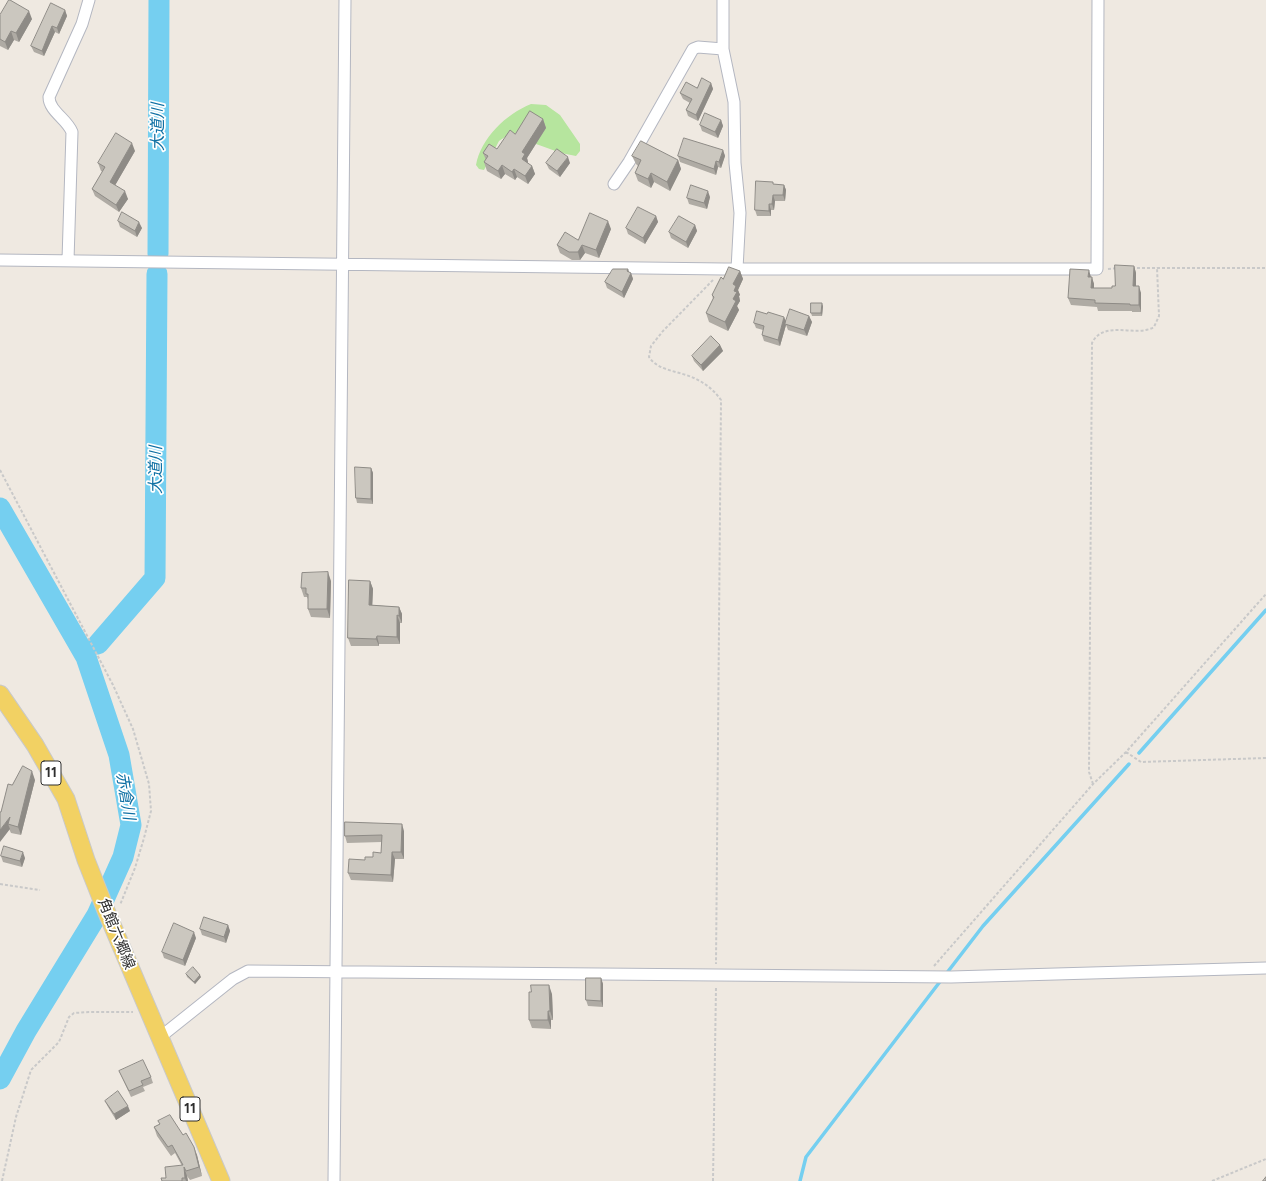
<!DOCTYPE html>
<meta charset="utf-8">
<style>
body{margin:0}
canvas{display:block;background:#efe9e1}
</style>
<canvas width="1266" height="1181"></canvas>
<script>
const c = document.querySelector('canvas').getContext('2d');
c.lineJoin = 'round';
function fillPath(path, color) {
  c.fillStyle = color;
  c.fill(path, 'evenodd');
}
function trace(path, color, width, dash) {
  c.strokeStyle = color;
  c.lineWidth = width;
  c.lineCap = dash ? 'butt' : 'round';
  c.setLineDash(dash || []);
  c.stroke(path);
}
function drawText(font, color, halo, rows, align = 'center') {
  c.font = font + ' Figtree,"Noto Sans JP",sans-serif';
  c.lineWidth = 3.5;
  c.setLineDash([]);
  c.textBaseline = 'middle';
  c.strokeStyle = halo;
  c.fillStyle = color;
  for (const [text, x, y, turn = 0] of rows) {
    c.save();
    c.translate(x, y);
    c.rotate((+turn || 0) * Math.PI / 180);
    c.textAlign = isNaN(turn) ? turn : align;
    if (halo) c.strokeText(text, 0, 0);
    c.fillText(text, 0, 0);
    c.restore();
  }
}
fillPath(new Path2D(`
 M 531,104 L 546,105 L 560,115 L 580,144 L 580,151 L 576,156 L 561,153 L 514,136 L 505,137 L 499,141 L 484,170 L 479,169 L 476,165 C 481,138 506,114 531,104 Z`), '#b6e59e');
trace(new Path2D(`
 M 1139,753 L 1266,610
 M 946,974 L 983,926 L 1129,764
 M 800,1181 L 806,1157 L 942,979`), '#75cff0', 3.5);
trace(new Path2D(`
 M 158,254 L 159,0
 M 0,508 L 86,657 L 119,755 L 131,825 L 123,857 L 97,915 L 26,1031 L 0,1079
 M 98,644 L 155,578 L 157,274`), '#75cff0', 21);
const street = new Path2D(`
 M 723,0 L 723,49 L 734,102 L 735,163 L 740,213 L 737,269
 M 614,184 L 629,162 L 693,49 L 698,47 L 723,49
 M 0,260 L 724,269 L 1097,269 L 1098,0
 M 68,260 L 72,132 C 67,119 49,111 49,97 L 82,24 L 89,0
 M 159,1038 L 233,979 L 248,971 L 951,977 L 1266,968
 M 334,1181 L 345,0`);
const primary = new Path2D(`
 M 0,694 L 35,745 L 66,799 L 86,860 L 107,913 L 221,1181`);
trace(street, '#b4b7c1', 13);
trace(primary, '#c9c9c9', 19);
trace(new Path2D(`
 M 1132,268 L 1266,268
 M 1108,269 L 1118,268
 M 713,280 L 663,331 L 651,346 L 649,357 C 658,371 679,371 694,378 C 705,383 714,390 721,400 L 716,964
 M 0,470 L 113,685 L 133,729 L 149,784 L 151,811 L 144,838 L 135,868 L 120,905
 M 1126,752 L 1141,762 L 1266,758
 M 1093,784 L 1089,772 L 1092,343 C 1104,319 1136,338 1154,327 L 1159,316 L 1157,267
 M 0,884 L 40,890
 M 934,966 L 1093,784 L 1126,752 L 1266,594
 M 2,1181 L 16,1117 L 31,1070 L 59,1042 L 69,1017 L 74,1013 L 89,1012 L 133,1012
 M 713,1181 L 716,986
 M 1212,1181 L 1266,1159`), '#c9c9c9', 2, [3, 2]);
trace(street, '#fff', 11);
trace(primary, '#f2d163', 17);
fillPath(new Path2D(`
 M 65,10 L 67,16 L 59,34 L 55,32 L 44,56 L 34,52 L 31,46 Z
 M 0,15 L 32,19 L 19,42 L 14,40 L 8,50 L 0,46 L 0,47 Z
 M 711,83 L 713,89 L 698,121 L 688,116 L 686,110 L 690,103 L 683,99 L 680,93 Z
 M 543,119 L 546,128 L 527,158 L 528,162 L 528,163 L 532,166 L 535,174 L 528,184 L 517,177 L 515,180 L 505,174 L 501,179 L 487,171 L 484,162 L 486,160 L 483,153 L 497,149 L 515,134 Z
 M 721,120 L 723,126 L 718,138 L 702,131 L 700,125 Z
 M 723,150 L 725,156 L 721,168 L 718,167 L 716,175 L 680,162 L 678,156 Z
 M 135,151 L 115,185 L 128,199 L 119,212 L 95,196 L 92,189 L 103,172 L 101,171 L 98,163 Z
 M 632,156 L 678,160 L 681,169 L 670,191 L 654,182 L 651,188 L 638,181 L 635,173 L 638,166 L 636,164 Z
 M 546,163 L 570,163 L 560,177 L 549,169 Z
 M 773,182 L 773,184 L 784,185 L 786,190 L 785,201 L 775,201 L 774,210 L 771,210 L 771,216 L 757,216 L 755,210 Z
 M 710,197 L 707,209 L 689,204 L 687,198 Z
 M 656,216 L 658,222 L 645,244 L 628,234 L 626,228 Z
 M 118,221 L 142,228 L 137,237 L 120,227 Z
 M 695,225 L 697,231 L 688,248 L 671,238 L 669,232 Z
 M 611,229 L 599,258 L 585,253 L 580,260 L 572,260 L 560,253 L 557,245 L 578,240 Z
 M 1134,266 L 1136,273 L 1136,286 L 1141,293 L 1141,312 L 1132,312 L 1132,311 L 1098,311 L 1097,307 L 1071,305 L 1068,298 L 1091,277 L 1094,284 L 1094,288 L 1112,288 L 1115,286 Z
 M 628,269 L 629,273 L 631,273 L 633,279 L 624,298 L 607,288 L 605,282 Z
 M 740,271 L 743,279 L 738,290 L 740,295 L 739,296 L 740,301 L 737,306 L 739,310 L 728,331 L 709,322 L 706,313 L 713,299 L 712,295 L 723,279 Z
 M 823,306 L 822,316 L 812,316 L 811,313 Z
 M 809,316 L 812,322 L 807,336 L 788,330 L 786,325 L 780,346 L 764,341 L 762,335 L 763,330 L 756,328 L 754,323 L 786,322 Z
 M 720,345 L 723,351 L 703,371 L 694,361 L 692,356 Z
 M 371,468 L 373,473 L 373,504 L 357,503 L 356,498 Z
 M 331,581 L 330,618 L 311,617 L 308,609 L 308,599 L 307,597 L 304,597 L 301,588 Z
 M 370,581 L 373,589 L 372,605 L 399,607 L 402,614 L 402,623 L 400,623 L 400,644 L 379,644 L 379,646 L 351,646 L 348,638 Z
 M 35,780 L 21,835 L 11,833 L 1,812 L 12,785 Z
 M 404,831 L 404,859 L 395,859 L 393,882 L 351,880 L 348,873 L 365,860 L 373,857 L 381,853 L 382,842 L 347,843 L 345,836 Z
 M 1,856 L 25,858 L 22,867 L 3,862 Z
 M 228,925 L 230,931 L 226,943 L 202,935 L 200,929 Z
 M 196,938 L 185,966 L 164,958 L 162,952 Z
 M 186,974 L 201,977 L 195,984 L 187,977 Z
 M 601,978 L 603,984 L 603,1007 L 588,1006 L 586,1000 Z
 M 552,994 L 553,1020 L 551,1020 L 551,1029 L 532,1028 L 529,1020 Z
 M 119,1071 L 151,1077 L 153,1083 L 143,1087 L 145,1091 L 131,1097 Z
 M 105,1101 L 130,1111 L 116,1120 L 108,1107 Z
 M 158,1121 L 197,1155 L 202,1176 L 190,1180 L 187,1176 L 188,1181 L 162,1181 L 182,1166 L 175,1153 L 171,1156 L 157,1136 L 154,1127 L 160,1124 Z`), '#afaba4');
fillPath(new Path2D(`
 M 65,10 L 67,16 L 59,34 L 57,28 Z
 M 29,11 L 32,19 L 19,42 L 16,33 Z
 M 52,26 L 55,32 L 44,56 L 42,51 Z
 M 11,31 L 14,40 L 8,50 L 5,42 Z
 M 711,83 L 713,89 L 698,121 L 696,115 Z
 M 543,119 L 546,128 L 527,158 L 528,162 L 525,168 L 522,159 L 522,152 Z
 M 721,120 L 723,126 L 718,138 L 715,132 Z
 M 132,143 L 135,151 L 113,189 L 110,182 Z
 M 723,150 L 725,156 L 721,168 L 719,162 Z
 M 568,157 L 570,163 L 560,177 L 557,171 Z
 M 678,160 L 681,169 L 670,191 L 667,182 Z
 M 716,161 L 718,167 L 716,175 L 714,169 Z
 M 502,165 L 505,174 L 501,179 L 498,171 Z
 M 532,166 L 535,174 L 528,184 L 525,176 Z
 M 514,169 L 517,177 L 515,180 L 512,172 Z
 M 651,173 L 654,182 L 651,188 L 648,179 Z
 M 784,185 L 786,190 L 785,201 L 783,195 Z
 M 125,191 L 128,199 L 119,212 L 116,205 Z
 M 708,191 L 710,197 L 707,209 L 704,203 Z
 M 773,195 L 775,201 L 774,210 L 772,204 Z
 M 769,204 L 771,210 L 771,216 L 769,211 Z
 M 656,216 L 658,222 L 645,244 L 643,238 Z
 M 608,221 L 611,229 L 599,258 L 596,250 Z
 M 139,222 L 142,228 L 137,237 L 135,231 Z
 M 695,225 L 697,231 L 688,248 L 686,242 Z
 M 582,245 L 585,253 L 580,260 L 578,252 Z
 M 1134,266 L 1136,273 L 1136,293 L 1133,286 Z
 M 628,269 L 630,275 L 631,273 L 633,279 L 624,298 L 622,292 L 627,271 Z
 M 1089,270 L 1091,277 L 1088,277 Z
 M 740,271 L 743,279 L 738,290 L 740,295 L 739,296 L 740,301 L 737,306 L 739,310 L 728,331 L 725,322 L 733,299 L 733,284 Z
 M 1092,277 L 1094,284 L 1094,296 L 1091,288 Z
 M 1139,286 L 1141,293 L 1141,312 L 1139,305 Z
 M 822,303 L 823,306 L 822,316 L 821,313 Z
 M 809,316 L 812,322 L 807,336 L 804,330 Z
 M 784,317 L 787,323 L 785,324 L 786,325 L 780,346 L 778,340 Z
 M 720,345 L 723,351 L 703,371 L 701,365 Z
 M 371,468 L 373,473 L 373,504 L 371,499 Z
 M 328,572 L 331,581 L 330,618 L 327,609 Z
 M 370,581 L 373,589 L 372,613 L 369,605 Z
 M 399,607 L 402,614 L 402,623 L 399,616 Z
 M 397,615 L 400,623 L 400,644 L 397,637 Z
 M 377,636 L 379,644 L 379,646 L 376,639 Z
 M 32,771 L 35,780 L 21,835 L 18,827 Z
 M 10,817 L 8,824 L 10,829 L 0,842 L 0,830 Z
 M 402,824 L 404,831 L 404,859 L 401,852 Z
 M 23,852 L 25,858 L 22,867 L 20,861 Z
 M 392,852 L 395,859 L 393,882 L 391,875 Z
 M 228,925 L 230,931 L 226,943 L 224,937 Z
 M 194,932 L 196,938 L 185,966 L 183,960 Z
 M 200,975 L 201,977 L 195,984 L 194,982 Z
 M 601,978 L 603,984 L 603,1007 L 601,1001 Z
 M 549,985 L 552,994 L 553,1020 L 550,1011 Z
 M 548,1011 L 551,1020 L 551,1029 L 548,1020 Z
 M 128,1106 L 130,1111 L 116,1120 L 114,1114 Z
 M 194,1147 L 197,1155 L 202,1176 L 199,1167 Z
 M 184,1167 L 187,1176 L 188,1181 L 186,1181 L 185,1178 Z`), '#8e8b86');
const building = new Path2D(`
 M 9,0 L 10,0 L 29,11 L 16,33 L 11,31 L 5,42 L 0,39 L 0,15 Z
 M 51,3 L 65,10 L 57,28 L 52,26 L 42,51 L 31,46 Z
 M 702,78 L 711,83 L 696,115 L 686,110 L 692,99 L 680,93 L 686,82 L 697,88 Z
 M 530,111 L 543,119 L 522,152 L 525,154 L 522,159 L 532,166 L 525,176 L 514,169 L 512,172 L 502,165 L 498,171 L 484,162 L 488,156 L 483,153 L 489,144 L 497,149 L 510,130 L 515,134 Z
 M 705,113 L 721,120 L 715,132 L 700,125 Z
 M 116,133 L 132,143 L 110,182 L 125,191 L 116,205 L 92,189 L 105,167 L 98,163 Z
 M 684,138 L 723,150 L 719,162 L 716,161 L 714,169 L 678,156 Z
 M 641,141 L 678,160 L 667,182 L 651,173 L 648,179 L 635,173 L 641,160 L 632,156 Z
 M 557,149 L 568,157 L 557,171 L 546,163 Z
 M 756,181 L 773,182 L 773,184 L 784,185 L 783,195 L 773,195 L 772,204 L 769,204 L 769,211 L 755,210 Z
 M 691,185 L 708,191 L 704,203 L 687,198 Z
 M 638,207 L 656,216 L 643,238 L 626,228 Z
 M 122,212 L 139,222 L 135,231 L 118,221 Z
 M 590,213 L 608,221 L 596,250 L 582,245 L 578,252 L 569,252 L 557,245 L 565,232 L 578,240 Z
 M 679,216 L 695,225 L 686,242 L 669,232 Z
 M 1115,265 L 1134,266 L 1133,286 L 1139,286 L 1139,305 L 1130,305 L 1130,304 L 1095,303 L 1095,300 L 1068,298 L 1070,269 L 1089,270 L 1088,277 L 1092,277 L 1091,288 L 1112,288 L 1112,286 L 1115,286 Z
 M 729,267 L 740,271 L 733,284 L 736,286 L 734,291 L 737,292 L 733,299 L 736,301 L 725,322 L 706,313 L 714,297 L 712,295 L 721,277 L 723,279 Z
 M 613,269 L 628,269 L 627,271 L 631,273 L 622,292 L 605,282 Z
 M 811,303 L 822,303 L 821,313 L 811,313 Z
 M 790,309 L 809,316 L 804,330 L 785,324 Z
 M 757,311 L 767,314 L 768,312 L 784,317 L 778,340 L 762,335 L 764,326 L 754,323 Z
 M 711,336 L 720,345 L 701,365 L 692,356 Z
 M 355,467 L 371,468 L 371,499 L 356,498 Z
 M 328,572 L 327,609 L 308,609 L 308,594 L 306,594 L 306,588 L 301,588 L 302,573 Z
 M 349,580 L 370,581 L 369,605 L 399,607 L 399,616 L 397,615 L 397,637 L 377,636 L 376,639 L 348,638 Z
 M 23,766 L 32,771 L 18,827 L 8,824 L 10,817 L 0,830 L 0,812 L 1,812 L 8,784 L 12,785 Z
 M 345,822 L 402,824 L 401,852 L 392,852 L 391,875 L 348,873 L 349,859 L 365,860 L 365,857 L 373,857 L 373,852 L 381,853 L 382,835 L 345,836 Z
 M 4,846 L 23,852 L 20,861 L 1,856 Z
 M 204,917 L 228,925 L 224,937 L 200,929 Z
 M 174,923 L 194,932 L 183,960 L 162,952 Z
 M 193,967 L 200,975 L 194,982 L 186,974 Z
 M 586,978 L 601,978 L 601,1001 L 586,1000 Z
 M 531,985 L 549,985 L 550,1011 L 548,1011 L 548,1020 L 529,1020 L 529,992 L 531,992 Z
 M 143,1060 L 151,1077 L 141,1081 L 143,1085 L 129,1091 L 119,1071 Z
 M 118,1091 L 128,1106 L 114,1114 L 105,1101 Z
 M 170,1115 L 183,1135 L 186,1133 L 194,1147 L 199,1167 L 186,1171 L 184,1167 L 185,1178 L 182,1178 L 182,1181 L 162,1181 L 161,1178 L 166,1178 L 165,1167 L 183,1165 L 172,1145 L 168,1147 L 154,1127 L 160,1124 L 158,1121 Z
 M 1266,1177 L 1266,1181 L 1263,1181 Z`);
fillPath(building, '#cbc7bf');
trace(building, '#8e8b86', 1);
for (const [x, y, w] of [
 [51,773,20],
 [190,1109,20]
]) {
  const box = new Path2D();
  box.roundRect(x - w / 2, y - 12, w, 24, 3);
  c.fillStyle = '#fff';
  c.fill(box);
  trace(box, '#2e2e2e', 1);
}
drawText('bold 14px', '#2e2e2e', null, [
 ["11",51,773],
 ["11",190,1109]
]);
drawText('15px', '#2e2e2e', '#fff', [
 ["角館六郷線",116,934,68]
]);
drawText('italic 16px', '#0d6fa3', '#fff', [
 ["大道川",158,127,-90],
 ["大道川",156,470,-90],
 ["赤倉川",125,796,81]
]);
</script>
